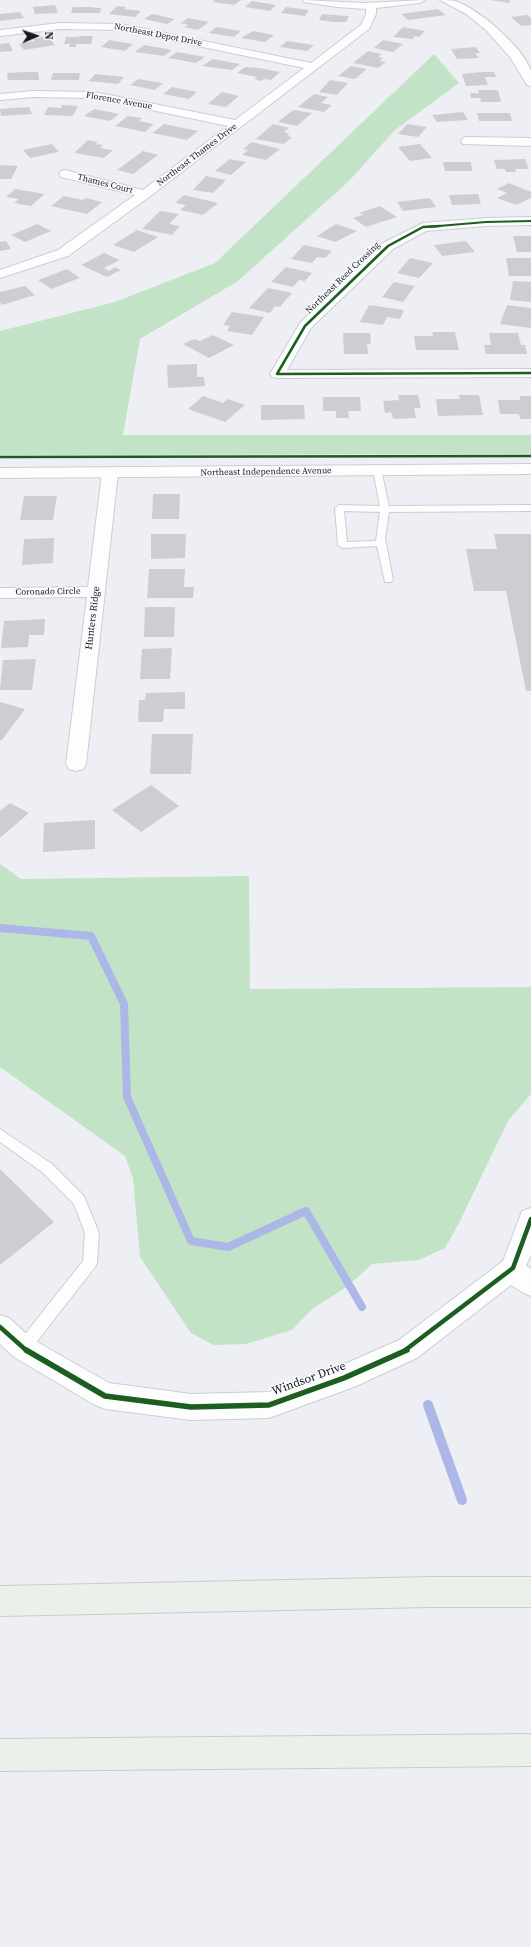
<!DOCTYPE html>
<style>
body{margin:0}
#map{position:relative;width:531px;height:1947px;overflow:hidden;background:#eeeff4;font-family:"Source Serif 4",serif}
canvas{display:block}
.north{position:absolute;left:16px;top:16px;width:40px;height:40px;-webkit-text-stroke:3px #fafbff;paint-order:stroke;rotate:88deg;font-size:11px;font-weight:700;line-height:16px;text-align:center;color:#19191d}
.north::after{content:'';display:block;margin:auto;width:14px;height:18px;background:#19191d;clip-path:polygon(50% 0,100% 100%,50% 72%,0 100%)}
</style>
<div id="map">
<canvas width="531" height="1947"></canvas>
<div class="north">N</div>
</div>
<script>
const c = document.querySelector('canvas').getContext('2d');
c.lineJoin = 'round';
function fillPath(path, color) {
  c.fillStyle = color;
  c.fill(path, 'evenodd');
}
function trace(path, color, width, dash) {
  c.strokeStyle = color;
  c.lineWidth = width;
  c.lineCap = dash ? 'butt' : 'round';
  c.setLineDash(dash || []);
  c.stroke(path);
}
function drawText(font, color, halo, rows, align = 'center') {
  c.font = font + ' "Source Serif 4",serif';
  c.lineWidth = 3;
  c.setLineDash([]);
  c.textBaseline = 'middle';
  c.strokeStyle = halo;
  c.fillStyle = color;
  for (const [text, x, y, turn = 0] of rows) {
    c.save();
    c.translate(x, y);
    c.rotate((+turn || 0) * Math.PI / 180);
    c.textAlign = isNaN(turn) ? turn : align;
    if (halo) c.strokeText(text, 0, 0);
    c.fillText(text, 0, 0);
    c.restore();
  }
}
fillPath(new Path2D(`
 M 434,54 L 459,83 L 395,130 L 349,181 L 238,281 L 140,339 L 123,435 L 531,435 L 531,454 L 0,455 L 0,331 L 115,302 L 215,263 Z
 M 0,864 L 21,879 L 249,876 L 250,989 L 531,987 L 531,1094 L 508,1121 L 459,1223 L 445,1248 L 419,1260 L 372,1264 L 348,1286 L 312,1309 L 292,1330 L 246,1344 L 214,1345 L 191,1333 L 140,1257 L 133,1178 L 125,1156 L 0,1067 Z`), '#c3e3c7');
trace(new Path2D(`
 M 0,928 L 91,936 L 124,1004 L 127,1097 L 191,1241 L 228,1247 L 306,1211 L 362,1307`), '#acb7e7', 8);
trace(new Path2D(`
 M 428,1405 L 462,1500`), '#acb7e7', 10);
fillPath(new Path2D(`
 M 215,0 L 241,0 L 234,5 L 213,2 Z
 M 490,0 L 510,0 L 509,3 Z
 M 252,1 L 276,5 L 270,11 L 245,7 Z
 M 55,5 L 58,13 L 35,14 L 33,7 Z
 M 117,6 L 126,7 L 124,9 L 141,11 L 135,17 L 109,14 Z
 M 73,7 L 89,7 L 101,8 L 100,13 L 71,13 Z
 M 286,7 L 309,10 L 305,16 L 281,13 Z
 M 438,9 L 446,15 L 408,20 L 401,14 Z
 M 20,12 L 24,18 L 0,21 L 0,14 Z
 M 152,14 L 175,19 L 167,24 L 144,19 Z
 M 322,14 L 349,16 L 346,22 L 333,22 L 319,20 Z
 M 527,15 L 531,18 L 531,25 L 521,26 L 511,17 Z
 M 188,18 L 209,22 L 198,30 L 184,27 L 188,25 L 181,23 Z
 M 216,27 L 241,31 L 234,37 L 209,33 Z
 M 403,27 L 425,31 L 419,37 L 415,36 L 412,39 L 393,37 Z
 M 253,31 L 274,35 L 265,42 L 241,38 Z
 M 47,36 L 55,45 L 24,50 L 19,44 L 35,41 L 33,39 Z
 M 79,36 L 93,36 L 91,44 L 76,44 L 76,47 L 69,47 L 70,44 L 64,44 L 66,37 L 79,37 Z
 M 109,40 L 133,44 L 125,51 L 101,47 Z
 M 383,40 L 403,44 L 393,52 L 374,48 Z
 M 287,41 L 314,45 L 307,51 L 280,47 Z
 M 9,43 L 13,51 L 0,52 L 0,44 Z
 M 144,45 L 172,50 L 164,56 L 135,52 Z
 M 476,47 L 480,53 L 475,53 L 479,58 L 457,59 L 451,49 Z
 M 368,51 L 382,54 L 378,57 L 383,58 L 380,61 L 386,62 L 378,68 L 353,63 Z
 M 177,52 L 205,57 L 196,63 L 168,58 Z
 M 213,59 L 240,64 L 232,70 L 202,66 Z
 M 351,66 L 367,69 L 355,79 L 338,76 Z
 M 245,67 L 259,68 L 280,72 L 271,80 L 264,79 L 261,81 L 254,79 L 257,77 L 237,73 Z
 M 25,72 L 38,72 L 39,80 L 8,80 L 7,73 Z
 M 481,72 L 494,72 L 496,77 L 485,77 L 488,85 L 466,86 L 462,74 Z
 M 53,73 L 80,73 L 79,80 L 51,80 Z
 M 95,74 L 124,77 L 118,84 L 89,81 Z
 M 138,79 L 163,83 L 155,90 L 130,85 Z
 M 330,80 L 348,83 L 337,95 L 319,92 Z
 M 172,87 L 197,92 L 189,99 L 163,94 Z
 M 478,90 L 498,90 L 501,102 L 481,102 L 480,98 L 471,98 L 470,93 L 479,93 Z
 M 222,92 L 239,96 L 226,107 L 208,104 Z
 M 314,94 L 328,97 L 321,103 L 332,105 L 324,112 L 298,107 Z
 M 62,105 L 78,106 L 73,116 L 44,115 L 48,107 L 61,108 Z
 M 29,107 L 32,114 L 1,116 L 0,109 Z
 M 94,109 L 119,114 L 110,121 L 84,116 Z
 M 293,110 L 312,113 L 297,126 L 278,122 Z
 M 463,112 L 468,120 L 437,122 L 432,115 Z
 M 477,113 L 510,113 L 512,121 L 479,121 Z
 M 128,116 L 142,118 L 139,121 L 154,124 L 145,132 L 115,126 Z
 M 164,124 L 198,131 L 187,140 L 152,133 Z
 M 273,124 L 289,128 L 284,132 L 290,134 L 287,136 L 292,137 L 284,144 L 256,139 Z
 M 407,124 L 427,127 L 418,137 L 398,134 Z
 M 88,140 L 98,142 L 95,144 L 103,145 L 100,148 L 113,150 L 104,158 L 74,153 Z
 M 252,142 L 280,149 L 266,160 L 242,155 L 248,150 L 243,149 Z
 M 52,144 L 59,152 L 30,158 L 23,150 Z
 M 420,144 L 432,158 L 410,161 L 398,147 Z
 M 143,151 L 158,155 L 133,174 L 117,170 Z
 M 230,159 L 246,162 L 231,175 L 215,171 Z
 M 525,159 L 529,169 L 515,169 L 516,172 L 506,172 L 505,169 L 497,169 L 494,160 Z
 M 443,162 L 471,162 L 472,171 L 445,171 Z
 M 0,165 L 18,166 L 11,179 L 0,179 Z
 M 206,176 L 226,180 L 213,193 L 193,190 Z
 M 509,183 L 531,192 L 531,198 L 516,205 L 497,198 L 507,193 L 497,189 Z
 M 15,189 L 45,194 L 31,206 L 14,203 L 19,199 L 6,197 Z
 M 478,194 L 481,204 L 452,205 L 449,195 Z
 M 184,195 L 218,203 L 203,215 L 180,210 L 186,205 L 175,203 Z
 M 64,196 L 83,200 L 86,198 L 102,202 L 87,214 L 51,206 Z
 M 430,198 L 436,207 L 403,211 L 397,202 Z
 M 380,206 L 397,217 L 366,227 L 353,218 L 363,215 L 359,213 Z
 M 160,211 L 179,214 L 169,224 L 180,226 L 172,235 L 142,229 Z
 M 37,224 L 51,231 L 25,242 L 11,235 Z
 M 336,224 L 357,231 L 335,242 L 317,236 Z
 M 137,230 L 158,237 L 134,252 L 113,245 Z
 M 513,236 L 531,236 L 531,252 L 517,252 Z
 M 6,241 L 11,249 L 0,251 L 0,242 Z
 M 466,241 L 475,252 L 442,256 L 434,245 Z
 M 304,245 L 332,251 L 325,258 L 317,257 L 312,263 L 291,259 Z
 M 104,253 L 120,260 L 104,268 L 109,271 L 115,267 L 121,270 L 107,277 L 81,265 Z
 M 410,258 L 433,263 L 419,278 L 397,273 Z
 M 506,258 L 531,258 L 531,276 L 509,276 Z
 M 286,267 L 312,273 L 305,281 L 299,280 L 293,287 L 271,282 Z
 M 67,269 L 80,278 L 51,289 L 38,280 Z
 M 513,281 L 531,282 L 531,302 L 510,300 Z
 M 394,282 L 415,286 L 403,302 L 382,297 Z
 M 25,286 L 35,295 L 2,305 L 0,303 L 0,292 Z
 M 268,288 L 292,293 L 280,307 L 275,306 L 270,313 L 249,308 Z
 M 369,305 L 404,310 L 400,319 L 387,317 L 383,325 L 360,322 Z
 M 507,305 L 531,308 L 531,328 L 500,324 Z
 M 232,312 L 264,317 L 252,335 L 227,331 L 230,326 L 223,325 Z
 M 432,332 L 455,332 L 459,350 L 416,350 L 414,336 L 433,336 Z
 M 343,333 L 370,333 L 371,344 L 367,344 L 368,354 L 344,354 Z
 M 489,333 L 518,333 L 521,345 L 525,345 L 527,354 L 486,354 L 484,345 L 491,345 Z
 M 213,335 L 234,345 L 209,358 L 183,344 L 194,339 L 200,341 Z
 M 197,364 L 197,377 L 204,377 L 205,386 L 168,388 L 167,365 Z
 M 398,395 L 418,395 L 421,408 L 414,408 L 416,418 L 393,419 L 391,412 L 385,413 L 383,401 L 399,400 Z
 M 459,395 L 479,395 L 483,415 L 438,416 L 436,399 L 460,399 Z
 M 203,396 L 223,403 L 228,399 L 245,405 L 225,422 L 188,409 Z
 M 520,396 L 531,396 L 531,419 L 520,419 L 519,414 L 500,414 L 498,400 L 520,400 Z
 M 323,397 L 360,397 L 361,411 L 348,411 L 349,418 L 336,418 L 336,411 L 323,411 Z
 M 261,405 L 304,405 L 305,419 L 261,420 Z
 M 153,494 L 180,494 L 179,519 L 152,519 Z
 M 24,496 L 57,496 L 53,520 L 20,520 Z
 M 151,534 L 186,534 L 185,558 L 151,559 Z
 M 494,534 L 531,534 L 531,691 L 526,691 L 506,591 L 474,591 L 466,549 L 497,549 Z
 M 54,538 L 53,563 L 22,565 L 24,539 Z
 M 149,569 L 185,569 L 184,587 L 194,587 L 193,598 L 147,598 Z
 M 145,607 L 175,607 L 174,637 L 144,637 Z
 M 45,619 L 44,635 L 29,635 L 28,647 L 1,648 L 4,621 Z
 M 172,648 L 170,679 L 140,679 L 142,649 Z
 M 36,659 L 32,690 L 0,690 L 3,660 Z
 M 185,692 L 185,709 L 164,709 L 163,722 L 138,722 L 139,700 L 145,700 L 146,693 Z
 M 0,702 L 25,709 L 2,740 L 0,740 Z
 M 152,734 L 193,734 L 191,774 L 150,774 Z
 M 151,785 L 179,806 L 141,832 L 112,810 Z
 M 10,803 L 29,813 L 0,838 L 0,811 Z
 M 95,820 L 95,849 L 43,852 L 44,823 Z
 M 0,1169 L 54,1222 L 0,1265 Z`), '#ceced2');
const lane = new Path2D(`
 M 377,467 L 381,470 L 389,506 L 531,505 L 531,511 L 389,512 L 385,538 L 393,580 L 391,582 L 385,582 L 377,546 L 343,548 L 338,545 L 335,508 L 339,505 L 380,506 L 373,470 ZM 344,511 L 380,512 L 376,541 L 347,542 Z
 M 0,1129 L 52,1164 L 84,1196 L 99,1233 L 97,1263 L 95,1267 L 28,1353 L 23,1355 L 18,1353 L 16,1348 L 18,1343 L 83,1261 L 85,1233 L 74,1204 L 42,1172 L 0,1142 Z`);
const street = new Path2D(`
 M 303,0 L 364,3 L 425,0 L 420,3 L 376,8 L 376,14 L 369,29 L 149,197 L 68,256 L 0,278 L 0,270 L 58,250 L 135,195 L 61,177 L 59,174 L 61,171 L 65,170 L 143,190 L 228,126 L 94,98 L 33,97 L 0,100 L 0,94 L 33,91 L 94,92 L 235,120 L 304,68 L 121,30 L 60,29 L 0,36 L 0,30 L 60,23 L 121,24 L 311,63 L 361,25 L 366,14 L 366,9 L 337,7 L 304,2 Z
 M 440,0 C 445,0 451,0 455,1 C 479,9 523,47 531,71 C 531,75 531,82 531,86 L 527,85 L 510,57 L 486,30 L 466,14 Z
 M 467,137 L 531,138 L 531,146 L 463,144 L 461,141 L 463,138 Z
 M 531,217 L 531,225 L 486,226 L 426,231 L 393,249 L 311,328 L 287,370 L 531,369 L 531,377 L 277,378 L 272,377 L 270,374 L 300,323 L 383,243 L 423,223 L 486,218 Z
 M 110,468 L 116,470 L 118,473 L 86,764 L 83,769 L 76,771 L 69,769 L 66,764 L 87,597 L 0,598 L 0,588 L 88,587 L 102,473 L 104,470 Z
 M 531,1208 L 531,1254 L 526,1266 L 531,1269 L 531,1296 L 522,1292 L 511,1285 L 417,1358 L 354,1387 L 269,1418 L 191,1420 L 105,1409 L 95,1405 L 14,1357 L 0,1344 L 0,1315 L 9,1318 L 32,1339 L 109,1383 L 191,1394 L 269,1392 L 338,1367 L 399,1340 L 503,1261 L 522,1211 Z`);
const secondary = new Path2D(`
 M 531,464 L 531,474 L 0,478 L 0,468 Z`);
const primary = new Path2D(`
 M 431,1577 L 531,1577 L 531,1607 L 431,1607 L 0,1616 L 0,1586 Z
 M 531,1734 L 531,1766 L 0,1771 L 0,1739 Z`);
trace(lane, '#cdcdd1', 2);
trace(street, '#cdcdd1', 2);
trace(secondary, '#cdcdd1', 2);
trace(primary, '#cbcbce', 2);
fillPath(lane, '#fcfdfd');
fillPath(street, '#fcfdfd');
fillPath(secondary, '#fcfdfd');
fillPath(primary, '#e9f1ea');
trace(new Path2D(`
 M 427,227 L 486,222 L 531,221`), '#1b5e20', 2);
trace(new Path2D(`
 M 440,226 L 423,227 L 388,246 L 305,326 L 277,374 L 531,373
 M 0,457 L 531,456`), '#1b5e20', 2.5);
trace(new Path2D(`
 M 0,1327 L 27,1351
 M 404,1351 L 513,1268 L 531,1219`), '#1b5e20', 4.5);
trace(new Path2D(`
 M 26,1350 L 105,1396 L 191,1407 L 269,1405 L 344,1378 L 407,1350`), '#1b5e20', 5.5);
drawText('9px', '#19191d', '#fafbff', [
 ["Northeast Depot Drive",158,35,11],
 ["Florence Avenue",119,101,10],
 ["Northeast Thames Drive",197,155,-37],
 ["Thames Court",105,184,14],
 ["Northeast Reed Crossing",343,278,-44],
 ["Northeast Independence Avenue",266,472,-1],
 ["Coronado Circle",48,592,-1]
]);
drawText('10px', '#19191d', '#fafbff', [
 ["Hunters Ridge",93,618,-83]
]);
drawText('12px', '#19191d', '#fafbff', [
 ["Windsor Drive",309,1379,-20]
]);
</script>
